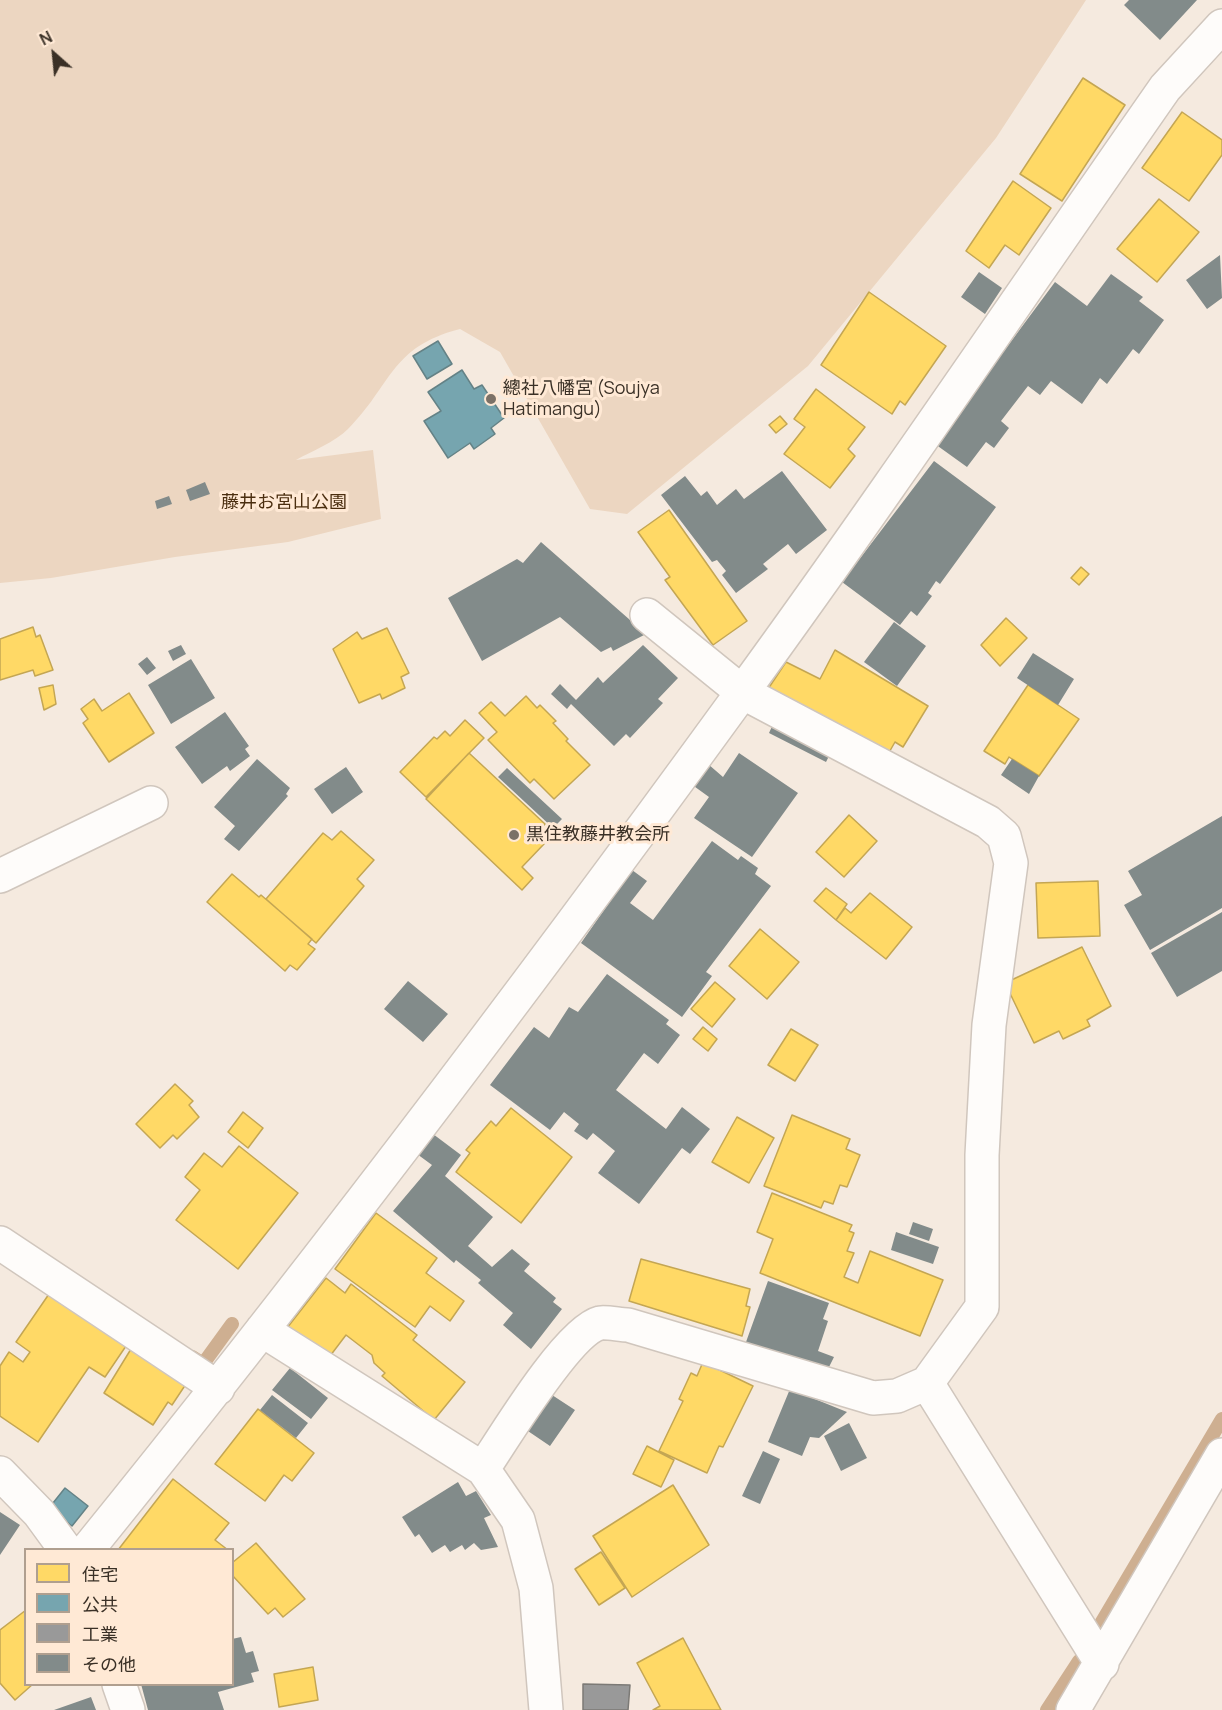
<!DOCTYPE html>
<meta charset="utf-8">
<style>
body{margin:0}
#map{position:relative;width:1222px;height:1710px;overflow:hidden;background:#f5eadf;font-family:Manrope,"Noto Sans JP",sans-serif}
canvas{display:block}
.legend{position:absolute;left:24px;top:1548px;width:210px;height:138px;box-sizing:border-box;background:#ffe9d5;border:2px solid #b09f8f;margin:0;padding:8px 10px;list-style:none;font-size:18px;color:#3a3026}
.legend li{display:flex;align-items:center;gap:12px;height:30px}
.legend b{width:30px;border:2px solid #b09f8f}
.north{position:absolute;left:24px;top:24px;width:60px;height:60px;-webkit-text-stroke:4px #ffe9d5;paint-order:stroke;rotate:333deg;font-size:16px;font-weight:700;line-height:24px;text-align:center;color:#3a3026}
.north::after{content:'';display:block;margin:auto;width:21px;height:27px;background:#3a3026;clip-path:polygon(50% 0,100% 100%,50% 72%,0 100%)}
</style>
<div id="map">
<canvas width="1222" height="1710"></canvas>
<ul class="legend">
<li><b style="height:16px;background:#ffd966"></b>住宅</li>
<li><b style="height:16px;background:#76a5af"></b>公共</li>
<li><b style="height:16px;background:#999"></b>工業</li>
<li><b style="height:16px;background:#828b8a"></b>その他</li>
</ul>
<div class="north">N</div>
</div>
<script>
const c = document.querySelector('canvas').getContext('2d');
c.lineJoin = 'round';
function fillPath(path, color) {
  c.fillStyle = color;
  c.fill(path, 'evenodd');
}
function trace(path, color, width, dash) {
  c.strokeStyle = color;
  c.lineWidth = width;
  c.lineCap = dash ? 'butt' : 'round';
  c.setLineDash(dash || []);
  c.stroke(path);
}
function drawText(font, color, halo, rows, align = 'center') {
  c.font = font + ' Manrope,"Noto Sans JP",sans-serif';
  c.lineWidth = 6;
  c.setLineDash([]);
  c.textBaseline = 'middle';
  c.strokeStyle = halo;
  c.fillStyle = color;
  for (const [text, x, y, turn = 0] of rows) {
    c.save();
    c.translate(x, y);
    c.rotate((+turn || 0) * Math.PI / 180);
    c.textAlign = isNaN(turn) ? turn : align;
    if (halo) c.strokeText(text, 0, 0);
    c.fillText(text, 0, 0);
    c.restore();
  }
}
fillPath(new Path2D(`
 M 0,0 L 1086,0 L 996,138 L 808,366 L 627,514 L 590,509 L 500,352 L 460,329 C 390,347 392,385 348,429 C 335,442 312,451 296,460 L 373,450 L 381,519 L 288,542 L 175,557 L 51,578 L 0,583 Z`), '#ecd6c1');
const homes = new Path2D(`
 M 1083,78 L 1125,105 L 1062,201 L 1020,174 Z
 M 1182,112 L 1222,140 L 1222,155 L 1189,201 L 1142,168 Z
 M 1013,181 L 1051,208 L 1019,255 L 1005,245 L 989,268 L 966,251 Z
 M 1159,199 L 1199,232 L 1157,282 L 1117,249 Z
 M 869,292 L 946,346 L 905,405 L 900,401 L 892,414 L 821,365 Z
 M 816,389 L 865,427 L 848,449 L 855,456 L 830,488 L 784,454 L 805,427 L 794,419 Z
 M 780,416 L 787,424 L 776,433 L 769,425 Z
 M 669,510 L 747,621 L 713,645 L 665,580 L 670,577 L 638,532 Z
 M 1081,567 L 1089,574 L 1079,585 L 1071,578 Z
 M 1006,618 L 1027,638 L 1000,666 L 981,645 Z
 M 33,627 L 36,637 L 40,635 L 53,670 L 35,676 L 33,670 L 0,680 L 0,639 Z
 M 387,628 L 409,673 L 401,677 L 405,688 L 382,699 L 380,694 L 359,703 L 333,649 L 357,632 L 362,639 Z
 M 835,650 L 928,706 L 903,747 L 895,742 L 887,756 L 766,692 L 786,662 L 820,679 Z
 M 53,685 L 56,704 L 44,710 L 39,688 Z
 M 1028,685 L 1079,719 L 1039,776 L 1012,759 L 1009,757 L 1005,764 L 984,751 Z
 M 129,693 L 154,733 L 109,762 L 83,723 L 88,719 L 81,709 L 94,699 L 102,711 Z
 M 526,696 L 537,708 L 540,705 L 556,721 L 553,723 L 568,739 L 566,741 L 590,765 L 554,799 L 534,779 L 530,783 L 488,740 L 497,732 L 479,713 L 491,702 L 505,716 Z
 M 465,720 L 484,738 L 426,797 L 400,772 L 434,737 L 437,739 L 445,731 L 450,736 Z
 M 469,753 L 545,824 L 534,835 L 544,844 L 522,867 L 533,878 L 522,890 L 426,799 Z
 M 849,815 L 877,841 L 844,877 L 816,852 Z
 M 341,831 L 374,860 L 357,879 L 364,886 L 316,943 L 266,899 L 323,833 L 332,840 Z
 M 232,874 L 259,897 L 261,895 L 312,939 L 308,944 L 315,949 L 297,970 L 290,965 L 285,971 L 207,902 Z
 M 1098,881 L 1100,936 L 1038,938 L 1036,883 Z
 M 826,888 L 847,904 L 836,920 L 814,901 Z
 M 870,893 L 912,927 L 886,959 L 836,920 L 845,908 L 851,913 Z
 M 760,929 L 799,962 L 767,999 L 729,966 Z
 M 1082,947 L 1111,1006 L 1087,1020 L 1090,1026 L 1063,1039 L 1059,1031 L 1034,1043 L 1005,983 Z
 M 715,982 L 735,999 L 712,1027 L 691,1009 Z
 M 703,1027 L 717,1039 L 708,1051 L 693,1039 Z
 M 791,1029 L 818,1045 L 795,1081 L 768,1065 Z
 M 175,1084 L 193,1101 L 189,1105 L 199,1117 L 177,1139 L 173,1135 L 160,1148 L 136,1124 Z
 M 511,1108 L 572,1157 L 521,1223 L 456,1172 L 470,1153 L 466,1150 L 491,1121 L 496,1126 Z
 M 243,1112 L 263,1128 L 248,1148 L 228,1132 Z
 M 792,1115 L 850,1139 L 846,1149 L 860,1155 L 847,1187 L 840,1185 L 833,1204 L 824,1201 L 821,1208 L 764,1186 Z
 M 737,1117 L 774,1138 L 749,1183 L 712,1162 Z
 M 239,1146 L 298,1193 L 238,1269 L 176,1220 L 200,1190 L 185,1177 L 204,1153 L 222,1167 Z
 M 772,1193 L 852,1225 L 849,1231 L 854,1233 L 847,1251 L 854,1253 L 844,1277 L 858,1283 L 870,1251 L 943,1280 L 920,1336 L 760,1273 L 773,1239 L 757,1232 Z
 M 376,1213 L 437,1258 L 426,1273 L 464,1301 L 450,1321 L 430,1306 L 415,1327 L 335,1269 Z
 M 641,1259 L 750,1289 L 746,1306 L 750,1307 L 742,1336 L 629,1301 Z
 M 326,1278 L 345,1293 L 351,1284 L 417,1335 L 413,1340 L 465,1382 L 434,1420 L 382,1376 L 385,1373 L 374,1363 L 372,1355 L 346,1335 L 327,1360 L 287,1328 Z
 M 49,1294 L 126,1346 L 105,1377 L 89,1367 L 38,1442 L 0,1416 L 0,1366 L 9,1352 L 23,1362 L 30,1352 L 16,1342 Z
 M 131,1349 L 186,1384 L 172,1405 L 168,1402 L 153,1425 L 104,1393 Z
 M 703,1362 L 753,1386 L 723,1447 L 719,1446 L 707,1473 L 659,1451 L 683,1401 L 679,1399 L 691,1373 L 697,1376 Z
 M 258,1409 L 314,1453 L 292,1481 L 284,1475 L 265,1501 L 215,1464 Z
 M 647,1446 L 674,1460 L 661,1487 L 633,1474 Z
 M 173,1479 L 229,1523 L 215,1540 L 228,1550 L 118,1550 Z
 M 673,1485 L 709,1545 L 632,1597 L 593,1536 Z
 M 256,1543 L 305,1599 L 283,1617 L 275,1608 L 268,1614 L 232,1575 L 232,1563 Z
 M 601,1552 L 625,1588 L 599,1605 L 575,1569 Z
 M 26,1610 L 26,1684 L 33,1684 L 15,1700 L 0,1683 L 0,1630 Z
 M 683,1638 L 721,1710 L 653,1710 L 660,1706 L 637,1663 Z
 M 313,1667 L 318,1700 L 279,1707 L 274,1674 Z`);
fillPath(homes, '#ffd966');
trace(homes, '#c4a653', 1.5);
const public = new Path2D(`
 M 438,341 L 452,364 L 427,379 L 413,356 Z
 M 462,370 L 474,389 L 482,385 L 504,418 L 491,428 L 495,434 L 474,449 L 470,443 L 448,458 L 424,421 L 441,411 L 428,392 Z
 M 65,1488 L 88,1506 L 72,1526 L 49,1508 Z`);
fillPath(public, '#76a5af');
trace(public, '#648286', 1.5);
const industry = new Path2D(`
 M 583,1684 L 630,1685 L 628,1710 L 583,1710 Z`);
fillPath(industry, '#999');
trace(industry, '#7c7a76', 1.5);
trace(new Path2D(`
 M 192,1357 L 203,1364 L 232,1324
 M 1093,1637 L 1222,1419
 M 1047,1710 L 1079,1661`), '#ceaf91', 14);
fillPath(new Path2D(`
 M 1129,0 L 1197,0 L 1160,40 L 1124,5 Z
 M 1220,255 L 1222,298 L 1207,309 L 1186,280 Z
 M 979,272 L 1002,288 L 985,314 L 961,297 Z
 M 1111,274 L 1143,297 L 1139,301 L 1164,320 L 1139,354 L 1133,349 L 1107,384 L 1100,378 L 1082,404 L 1051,381 L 1040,395 L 1028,386 L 1001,421 L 1009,428 L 994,448 L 986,442 L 967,467 L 935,444 L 1055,282 L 1087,306 Z
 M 934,461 L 996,507 L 940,584 L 936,581 L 928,593 L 932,596 L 917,616 L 911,611 L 900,625 L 842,582 Z
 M 782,471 L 827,530 L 796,554 L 788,544 L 763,564 L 768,569 L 736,593 L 722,575 L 726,571 L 717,560 L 712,562 L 661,495 L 685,476 L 701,496 L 707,491 L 717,505 L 736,489 L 744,499 Z
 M 205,482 L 210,494 L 190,501 L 186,490 Z
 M 169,496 L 172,504 L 157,509 L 155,501 Z
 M 541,542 L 646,634 L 613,651 L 611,647 L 601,652 L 560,617 L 482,661 L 448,598 L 517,559 L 523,563 Z
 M 894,622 L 926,646 L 897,686 L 864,662 Z
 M 181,645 L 186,654 L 173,661 L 168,651 Z
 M 643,645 L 678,678 L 658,699 L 663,703 L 630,738 L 626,734 L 614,746 L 571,704 L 567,709 L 551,694 L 560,684 L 576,700 L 598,677 L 603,683 Z
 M 1033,653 L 1074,679 L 1058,705 L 1017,678 Z
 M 147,657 L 156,668 L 147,675 L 138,664 Z
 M 191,659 L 215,698 L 171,724 L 148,685 Z
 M 225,712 L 249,746 L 245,749 L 250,756 L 230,771 L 227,766 L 202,784 L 175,747 Z
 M 774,722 L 831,752 L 826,762 L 769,733 Z
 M 739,753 L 798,793 L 752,857 L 694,818 L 709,797 L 691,784 L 708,764 L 723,777 Z
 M 257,759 L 290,788 L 286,794 L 288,796 L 239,851 L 224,839 L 235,826 L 214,807 Z
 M 1012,759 L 1039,776 L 1029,794 L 1001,775 Z
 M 346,767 L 363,792 L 332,814 L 314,789 Z
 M 507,768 L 562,819 L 553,828 L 498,777 Z
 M 1222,816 L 1222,908 L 1150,950 L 1124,905 L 1142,895 L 1128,871 Z
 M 712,841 L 738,860 L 741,856 L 758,868 L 755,874 L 771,886 L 706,972 L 712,976 L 682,1017 L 581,943 L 632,870 L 647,881 L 630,903 L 653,920 Z
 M 1222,912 L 1222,971 L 1177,997 L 1151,953 Z
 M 607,974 L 669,1020 L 666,1024 L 680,1035 L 658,1064 L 644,1053 L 616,1090 L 666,1129 L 682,1107 L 710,1129 L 690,1154 L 682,1148 L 639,1204 L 598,1173 L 615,1151 L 593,1133 L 587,1140 L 574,1131 L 579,1124 L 564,1112 L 550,1130 L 490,1085 L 534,1027 L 549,1038 L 569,1007 L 578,1012 Z
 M 408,981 L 448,1014 L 423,1042 L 384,1009 Z
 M 433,1134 L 461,1155 L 445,1176 L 493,1217 L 468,1246 L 492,1267 L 512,1249 L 530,1264 L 524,1271 L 556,1298 L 553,1302 L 562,1309 L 531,1349 L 503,1325 L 513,1313 L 478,1283 L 481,1280 L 456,1260 L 454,1263 L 393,1211 L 432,1165 L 417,1154 Z
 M 913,1222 L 933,1229 L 929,1241 L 909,1234 Z
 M 896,1232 L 939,1247 L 933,1264 L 891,1250 Z
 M 768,1281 L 829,1303 L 823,1319 L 828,1321 L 818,1351 L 834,1357 L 829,1367 L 806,1360 L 804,1367 L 746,1342 Z
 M 290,1368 L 328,1398 L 311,1419 L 272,1390 Z
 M 790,1389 L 847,1412 L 819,1438 L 810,1437 L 802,1456 L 768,1442 Z
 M 272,1395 L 308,1423 L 296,1438 L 260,1410 Z
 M 552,1395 L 575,1410 L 550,1446 L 522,1427 Z
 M 849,1423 L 867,1458 L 841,1471 L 824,1436 Z
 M 763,1451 L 780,1459 L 760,1504 L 742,1496 Z
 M 458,1482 L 466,1496 L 476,1491 L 491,1515 L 484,1518 L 498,1547 L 481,1550 L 474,1543 L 465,1550 L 462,1545 L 450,1552 L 445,1545 L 432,1553 L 419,1534 L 415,1537 L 402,1517 Z
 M 0,1512 L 20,1525 L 0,1555 Z
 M 241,1637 L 246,1653 L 253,1651 L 259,1671 L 251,1673 L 254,1682 L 218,1692 L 224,1710 L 148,1710 L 141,1684 L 232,1684 L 232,1639 Z
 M 91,1697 L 96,1710 L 54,1710 Z`), '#828b8a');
const minor = new Path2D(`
 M 0,876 L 151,803
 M 0,1243 L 218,1388
 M 262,1330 L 483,1469 L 518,1520 L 536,1588 L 546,1710
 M 927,1383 L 1102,1664
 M 483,1469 C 503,1439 568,1331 600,1323 C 608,1322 620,1325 628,1325 L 873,1398 L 897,1396 L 927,1383 L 982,1307 L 982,1155 L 989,1025 L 1011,863 L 1004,836 L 988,822 L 742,692 L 647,615
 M 0,1473 L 39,1513 L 66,1550
 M 87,1550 C 313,1271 530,984 741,694 C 886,495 1024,290 1165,88 L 1222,26
 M 119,1684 L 128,1710
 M 1073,1710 L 1222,1455`);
trace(minor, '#d0c6bd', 36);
trace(minor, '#fefcfa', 33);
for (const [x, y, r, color] of [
 [491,399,6,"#7b7167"],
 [514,835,6,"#7b7167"]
]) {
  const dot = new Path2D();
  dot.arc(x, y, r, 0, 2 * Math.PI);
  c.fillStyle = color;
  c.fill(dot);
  trace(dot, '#ffe9d5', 2);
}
drawText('18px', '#3a3026', '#ffe9d5', [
 ["總社八幡宮 (Soujya",503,389],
 ["Hatimangu)",503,410],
 ["黒住教藤井教会所",526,835]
], 'left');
drawText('18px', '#4b2e0f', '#ffe9d5', [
 ["藤井お宮山公園",284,503]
]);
</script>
